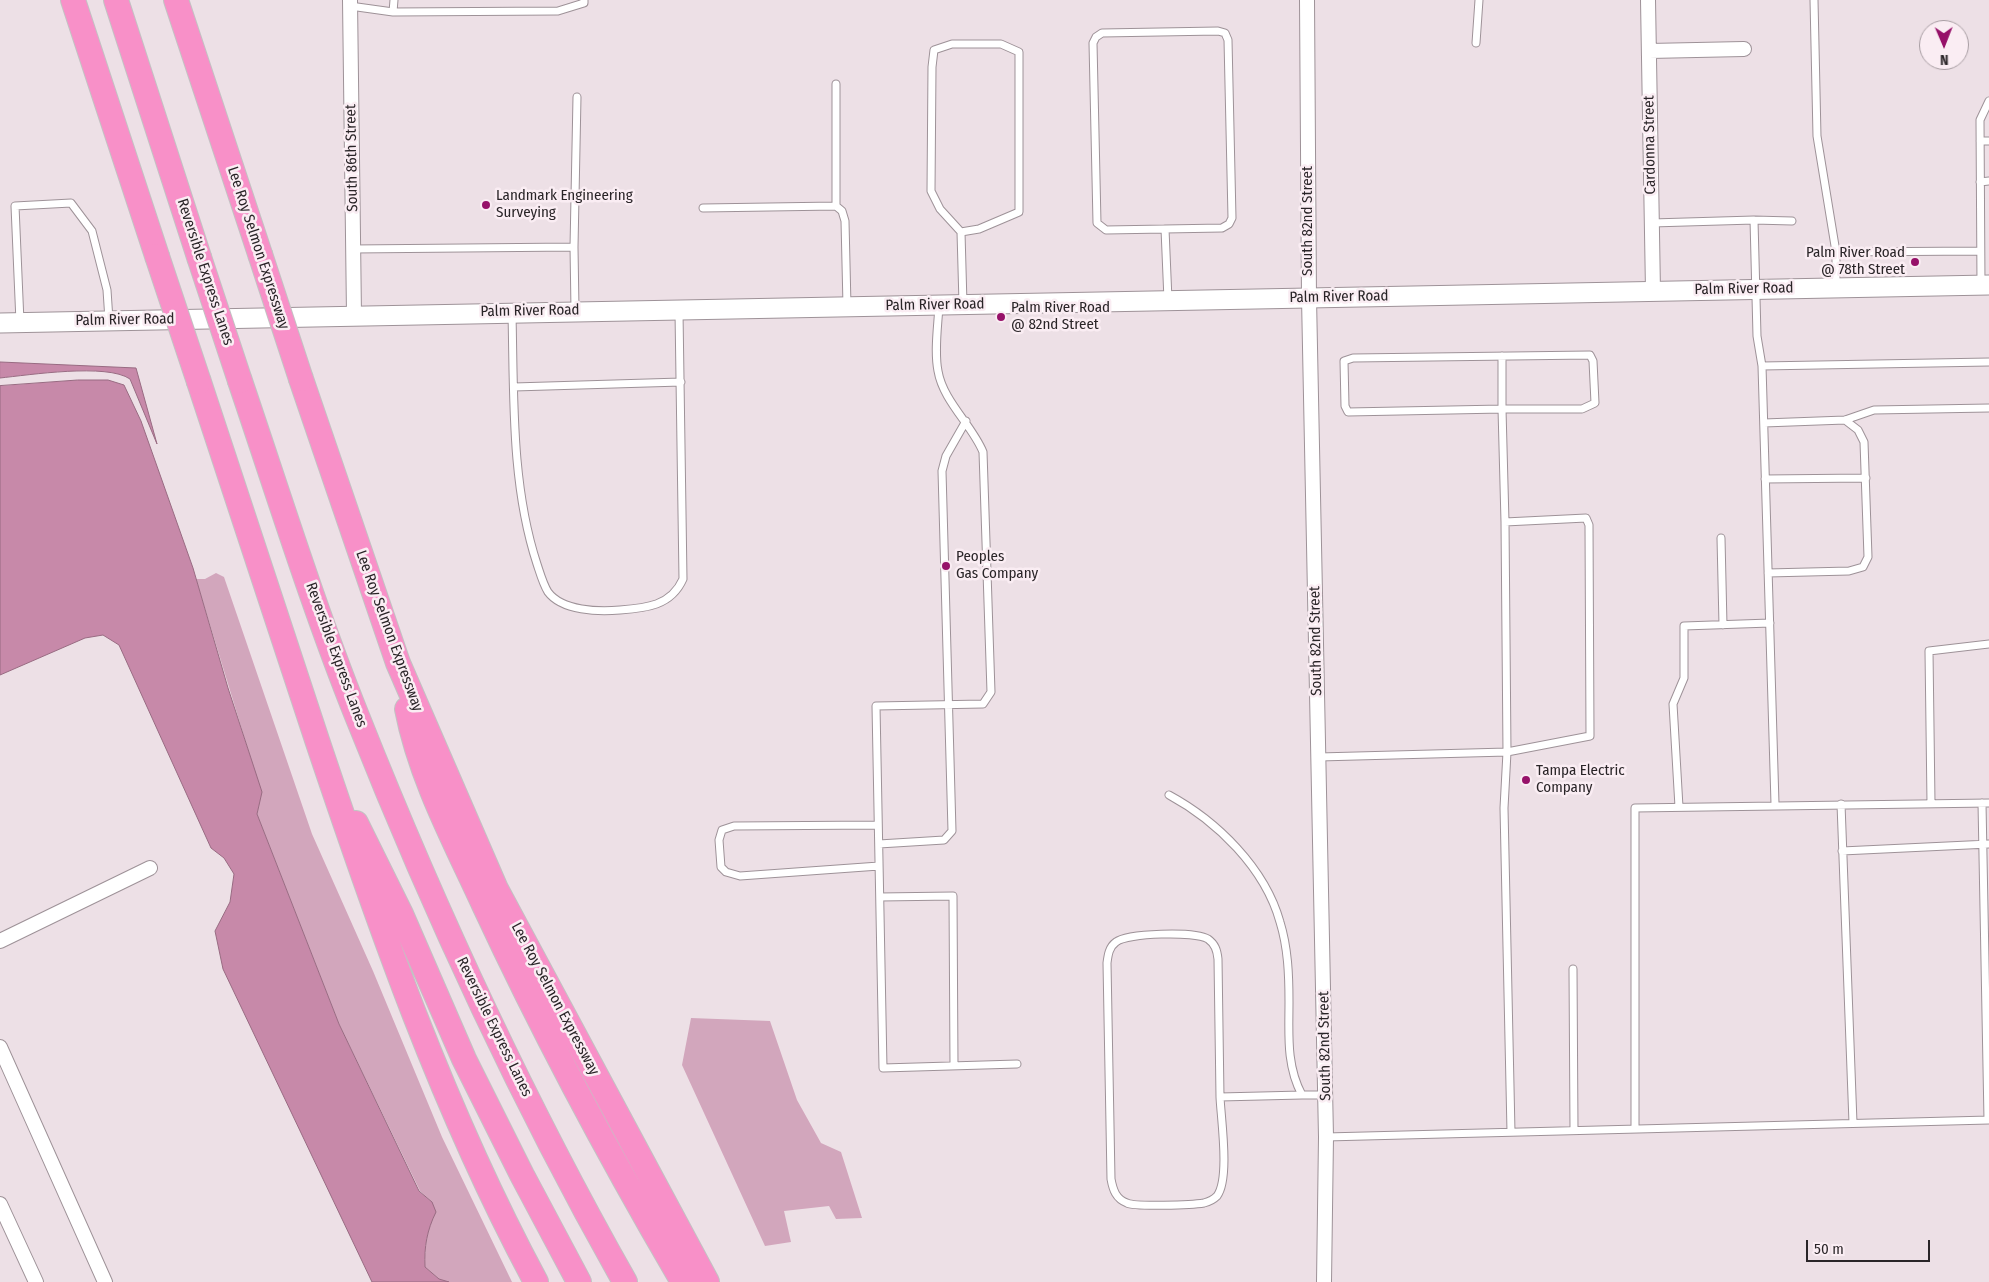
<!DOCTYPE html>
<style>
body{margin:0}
#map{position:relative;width:1989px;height:1282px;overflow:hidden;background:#ede0e6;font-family:"Fira Sans Condensed",sans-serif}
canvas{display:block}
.north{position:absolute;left:1919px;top:20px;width:50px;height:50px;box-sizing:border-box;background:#faedf3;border:1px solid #a79da2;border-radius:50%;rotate:179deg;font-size:14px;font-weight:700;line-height:20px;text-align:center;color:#2a2528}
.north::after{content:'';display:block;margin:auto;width:18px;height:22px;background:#961169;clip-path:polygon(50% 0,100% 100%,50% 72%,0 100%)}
.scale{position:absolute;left:1806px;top:1240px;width:124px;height:22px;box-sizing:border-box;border:2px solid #2a2528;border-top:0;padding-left:6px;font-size:15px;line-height:18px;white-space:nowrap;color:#2a2528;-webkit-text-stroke:4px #faedf3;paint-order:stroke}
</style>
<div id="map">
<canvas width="1989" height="1282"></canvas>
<div class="north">N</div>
<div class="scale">50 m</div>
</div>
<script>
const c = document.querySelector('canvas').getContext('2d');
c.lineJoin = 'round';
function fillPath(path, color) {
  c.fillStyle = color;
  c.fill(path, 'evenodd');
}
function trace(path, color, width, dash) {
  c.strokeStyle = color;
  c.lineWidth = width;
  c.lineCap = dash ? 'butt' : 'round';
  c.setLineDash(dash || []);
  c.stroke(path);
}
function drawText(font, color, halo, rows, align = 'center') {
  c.font = font + ' "Fira Sans Condensed",sans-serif';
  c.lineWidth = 5;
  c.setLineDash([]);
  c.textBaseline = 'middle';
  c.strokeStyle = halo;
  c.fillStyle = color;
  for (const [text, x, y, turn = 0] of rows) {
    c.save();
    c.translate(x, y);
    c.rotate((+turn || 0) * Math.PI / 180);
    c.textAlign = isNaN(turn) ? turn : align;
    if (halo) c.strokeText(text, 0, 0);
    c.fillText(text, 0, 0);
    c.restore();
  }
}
fillPath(new Path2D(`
 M 216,573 L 224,577 L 312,834 L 373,971 L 442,1137 L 512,1282 L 449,1282 L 439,1279 L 425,1267 C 424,1245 430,1224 432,1202 L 420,1191 L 339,1024 L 257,814 L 261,792 L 196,579 L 205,579 Z
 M 691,1018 L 770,1021 L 797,1100 L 821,1143 L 841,1152 L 862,1218 L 836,1219 L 829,1206 L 784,1211 L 791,1242 L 765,1246 L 682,1065 Z`), '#d2a6bc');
const water = new Path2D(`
 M 0,362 L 136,368 L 157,444 L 130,379 C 107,363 29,375 0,378 Z
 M 78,380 L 108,380 L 124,385 L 141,421 L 193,568 L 228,688 L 262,792 L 257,814 L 339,1024 L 419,1191 L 432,1202 L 436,1212 C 427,1230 424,1247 425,1267 L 439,1279 L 449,1282 L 372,1282 L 223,969 L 215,931 L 230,902 L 234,874 L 224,858 L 211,848 L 119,645 L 103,635 L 85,638 L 0,675 L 0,386 Z`);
fillPath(water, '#c789a9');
trace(water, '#986b82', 1);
const lane = new Path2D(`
 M 1814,0 L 1817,136 L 1836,252 L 1836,287
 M 350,6 L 393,12 L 394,0
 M 393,12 L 558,11 L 584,3 L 584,0
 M 1476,43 L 1479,0
 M 952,44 L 1001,44 L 1019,52 L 1019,212 L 979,229 L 961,232 L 940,209 L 931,191 L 932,67 L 934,50 Z
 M 1980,141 L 1989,141
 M 1980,182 L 1989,181
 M 836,206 L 836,84
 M 703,208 L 836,206 L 842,211 L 845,221 L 847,306
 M 1754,220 L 1792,221
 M 1652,223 L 1754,220 L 1757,336 L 1762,366 L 1775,804
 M 1165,229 L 1106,230 L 1097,223 L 1093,43 L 1096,37 L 1102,33 L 1218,31 L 1225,33 L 1228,40 L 1232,218 L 1229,224 L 1222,228 L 1165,229 L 1168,300
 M 961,232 L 963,304
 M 574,247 L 577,97
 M 353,249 L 574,247 L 575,310
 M 1836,252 L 1980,251
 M 1981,285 L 1980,120 L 1989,101
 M 939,305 C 938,326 934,351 938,371 C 943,401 972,425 983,452 L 991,692 L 983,704 L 876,706 L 883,1068 L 1017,1064
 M 512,314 C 514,396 511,485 537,564 C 540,573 543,584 548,592 C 562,611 599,612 620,610 C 646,608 671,606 683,579 L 679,312
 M 20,322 L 15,206 L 71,203 L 92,231 L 107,290 L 109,320
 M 1502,356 L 1502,409 L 1582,409 L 1595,403 L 1593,361 L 1590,355 L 1353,358 L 1344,361 L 1345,406 L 1348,412 L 1502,409 L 1505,522
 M 1762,366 L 1989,362
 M 514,387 L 681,382
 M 1764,423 L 1845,420 L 1874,410 L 1989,408
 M 1765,479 L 1866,478
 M 1586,518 L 1589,525 L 1590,736 L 1507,752 L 1505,522 Z
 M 1721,538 L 1723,625
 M 1768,573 L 1849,571 L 1863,567 L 1868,557 L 1864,442 L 1858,430 L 1845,420
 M 1319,757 L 1507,752 L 1504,808 L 1511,1132
 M 1169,795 C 1217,821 1265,868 1280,922 C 1288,948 1289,975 1289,1002 C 1289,1034 1286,1065 1302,1095 L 1326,1095
 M 1931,803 L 1929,651 L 1989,644
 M 1982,803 L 1988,1120
 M 1841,804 L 1853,1123
 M 1679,807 L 1673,704 L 1684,678 L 1684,626 L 1770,623
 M 878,825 L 734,826 L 722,830 L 719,840 L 721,867 L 726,872 L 740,876 L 879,866
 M 879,844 L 944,840 L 952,831 L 942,471 L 946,456 L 966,421
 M 1842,851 L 1989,844
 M 880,897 L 953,896 L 954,1066
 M 1573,969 L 1574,1130
 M 1220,1097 C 1221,1119 1230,1179 1217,1196 C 1214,1199 1208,1202 1204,1203 C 1192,1205 1135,1207 1127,1203 C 1116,1199 1113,1190 1111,1179 L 1107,963 C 1108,955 1109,947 1116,942 C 1127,933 1195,931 1208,939 C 1215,944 1217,950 1218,959 L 1220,1097 L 1302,1095
 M 1635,1128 L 1635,808 L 1989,803
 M 1326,1137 L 1989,1120`);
const street = new Path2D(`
 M 350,0 L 354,315
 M 1307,0 L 1309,298 L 1326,1137 L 1324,1282
 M 1648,0 L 1653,291
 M 1649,51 L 1744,49
 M 0,941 L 150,868
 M 0,1047 L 105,1282
 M 0,1204 L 36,1282`);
const secondary = new Path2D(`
 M 0,323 L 1989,285`);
const highway = new Path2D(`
 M 73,0 L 157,256
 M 116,0 L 199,257
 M 176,0 L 260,254
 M 301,379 L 398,663 L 496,889 L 707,1282
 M 240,381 C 278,493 313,606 357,716 C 434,910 522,1100 625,1282
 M 199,382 C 238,501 278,621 317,740 C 379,925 443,1109 536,1282
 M 407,709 C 420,777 455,842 484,905 C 544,1034 611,1159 683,1282
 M 356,823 L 401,914 L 464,1059 L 522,1175 L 579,1282`);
trace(lane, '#9e9298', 9);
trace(street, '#9e9298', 16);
trace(secondary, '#9e9298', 21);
trace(highway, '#c3c2c3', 26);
trace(lane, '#fff', 7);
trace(street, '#fff', 14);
trace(secondary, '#fff', 19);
trace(highway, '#f890c8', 24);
const highwayBridge = new Path2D(`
 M 260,254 L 301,379
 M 157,256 L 199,382
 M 199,257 L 240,381`);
trace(highwayBridge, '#c3c2c3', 26, []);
trace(highwayBridge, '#f890c8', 24);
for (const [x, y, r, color] of [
 [486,205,5,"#961169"],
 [1915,262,5,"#961169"],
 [1001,317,5,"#961169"],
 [946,566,5,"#961169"],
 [1526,780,5,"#961169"]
]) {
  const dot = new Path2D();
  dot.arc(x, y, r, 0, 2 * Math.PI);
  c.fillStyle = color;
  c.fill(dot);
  trace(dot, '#faedf3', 2);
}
drawText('15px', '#2a2528', '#faedf3', [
 ["Cardonna Street",1650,145,-91],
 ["South 86th Street",352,158,-91],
 ["South 82nd Street",1308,221,-90],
 ["Lee Roy Selmon Expressway",258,248,72],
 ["Reversible Express Lanes",205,272,72],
 ["Palm River Road",1744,289,-1],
 ["Palm River Road",1339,297,-1],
 ["Palm River Road",935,305,-1],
 ["Palm River Road",530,311,-1],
 ["Palm River Road",125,320,-1],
 ["Lee Roy Selmon Expressway",389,631,70],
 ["South 82nd Street",1316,641,-91],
 ["Reversible Express Lanes",336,655,70],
 ["Lee Roy Selmon Expressway",555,999,62],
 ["Reversible Express Lanes",494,1027,64],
 ["South 82nd Street",1325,1046,-91]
]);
drawText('15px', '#2a2528', '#faedf3', [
 ["Landmark Engineering",496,196],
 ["Surveying",496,213],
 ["Palm River Road",1905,253,"right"],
 ["@ 78th Street",1905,270,"right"],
 ["Palm River Road",1011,308],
 ["@ 82nd Street",1011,325],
 ["Peoples",956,557],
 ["Gas Company",956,574],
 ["Tampa Electric",1536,771],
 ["Company",1536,788]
], 'left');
</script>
